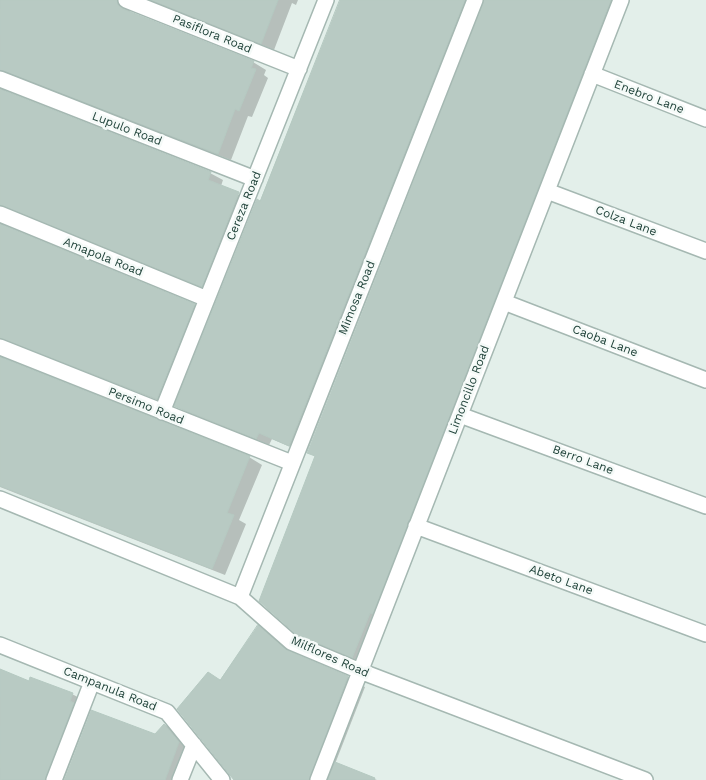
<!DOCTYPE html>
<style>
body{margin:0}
canvas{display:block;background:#e3efea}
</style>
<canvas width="706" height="780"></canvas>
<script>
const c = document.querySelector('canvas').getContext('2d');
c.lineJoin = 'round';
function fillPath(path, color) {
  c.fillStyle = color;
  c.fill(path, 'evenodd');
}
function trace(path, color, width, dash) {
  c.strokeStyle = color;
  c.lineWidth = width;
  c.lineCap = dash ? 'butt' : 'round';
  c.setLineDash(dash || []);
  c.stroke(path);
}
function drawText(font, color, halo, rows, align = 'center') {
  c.font = font + ' "Work Sans",sans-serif';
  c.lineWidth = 5;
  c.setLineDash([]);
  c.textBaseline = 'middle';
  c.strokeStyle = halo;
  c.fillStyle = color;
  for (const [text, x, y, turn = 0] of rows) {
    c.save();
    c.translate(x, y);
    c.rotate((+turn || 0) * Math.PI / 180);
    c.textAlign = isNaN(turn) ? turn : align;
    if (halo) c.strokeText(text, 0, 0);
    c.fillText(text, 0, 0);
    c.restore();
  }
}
fillPath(new Path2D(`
 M 0,0 L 134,0 L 130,3 L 129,10 L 132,14 L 253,62 L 266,70 L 264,75 L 268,78 L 252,117 L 248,116 L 231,160 L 17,77 L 7,78 L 3,84 L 5,92 L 210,173 L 223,180 L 221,186 L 251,201 L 215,293 L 17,212 L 7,213 L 3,223 L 5,227 L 194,305 L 207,312 L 170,405 L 17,345 L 7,346 L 3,356 L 5,360 L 249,457 L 262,465 L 239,520 L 246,524 L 225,575 L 0,487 Z
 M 149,0 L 298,0 L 296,5 L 292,3 L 274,50 Z
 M 341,0 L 483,0 L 479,4 L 302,452 L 272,439 L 269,445 L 188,413 L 176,406 L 260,202 Z
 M 485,0 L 628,0 L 365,664 L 310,641 L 297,633 L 317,457 Z
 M 258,627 L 275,636 L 298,656 L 348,677 L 365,687 L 335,764 L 377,780 L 236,780 L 221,681 Z
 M 0,670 L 30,682 L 72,694 L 85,701 L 59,780 L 0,780 Z
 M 165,725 L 177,732 L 191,750 L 180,780 L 65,780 L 156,736 Z`), '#0003');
const building = new Path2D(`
 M 0,0 L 117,0 L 118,5 L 123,9 L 254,61 L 251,68 L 256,69 L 239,111 L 235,109 L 218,154 L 0,70 Z
 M 151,0 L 278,0 L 261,44 Z
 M 340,0 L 465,0 L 289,446 L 259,433 L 256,439 L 174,406 L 257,199 L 260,201 Z
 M 484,0 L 611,0 L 373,614 L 370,613 L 352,658 L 296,634 L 259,601 L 315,456 L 307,453 Z
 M 0,89 L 211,172 L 208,180 L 239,192 L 202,287 L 0,205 Z
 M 0,224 L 195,304 L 157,399 L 0,338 Z
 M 0,357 L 250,456 L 227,513 L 234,515 L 212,569 L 0,486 Z
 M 258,625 L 287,650 L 348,676 L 309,780 L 234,780 L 177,709 L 208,672 L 220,680 Z
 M 0,669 L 29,681 L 30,677 L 73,693 L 70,701 L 74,703 L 45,780 L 0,780 Z
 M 91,710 L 155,734 L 164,724 L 179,742 L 165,780 L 64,780 Z
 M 335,762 L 375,778 L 374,780 L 328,780 Z`);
fillPath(building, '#b8cac3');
trace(building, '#b5c9c1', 1);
const minor = new Path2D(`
 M 126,0 L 299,69
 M 592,74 L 706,119
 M 0,79 L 255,179
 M 547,191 L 706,251
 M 0,214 L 207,299
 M 504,302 L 706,380
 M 0,347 L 292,463
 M 162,412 L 326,0
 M 460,415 L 706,506
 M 0,499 L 240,597 L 291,642 L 360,671 L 645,780
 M 416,526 L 706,634
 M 240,597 L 475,0
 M 0,645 L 167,712 L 222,780
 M 54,780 L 92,682
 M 180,780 L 194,745
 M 318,780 L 621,0`);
trace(minor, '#a5b8b2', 18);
trace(minor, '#fff', 15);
drawText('12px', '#20433a', '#f5faf8', [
 ["Pasiflora Road",212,34,22],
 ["Enebro Lane",649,97,21],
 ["Lupulo Road",127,129,21],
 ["Cereza Road",244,206,-68],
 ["Colza Lane",626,221,21],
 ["Amapola Road",103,257,22],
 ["Mimosa Road",357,298,-68],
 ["Caoba Lane",605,341,21],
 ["Limoncillo Road",469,390,-69],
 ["Persimo Road",146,406,22],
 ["Berro Lane",583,460,20],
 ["Abeto Lane",561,580,20],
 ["Milflores Road",330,657,24],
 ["Campanula Road",110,689,22]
]);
</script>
